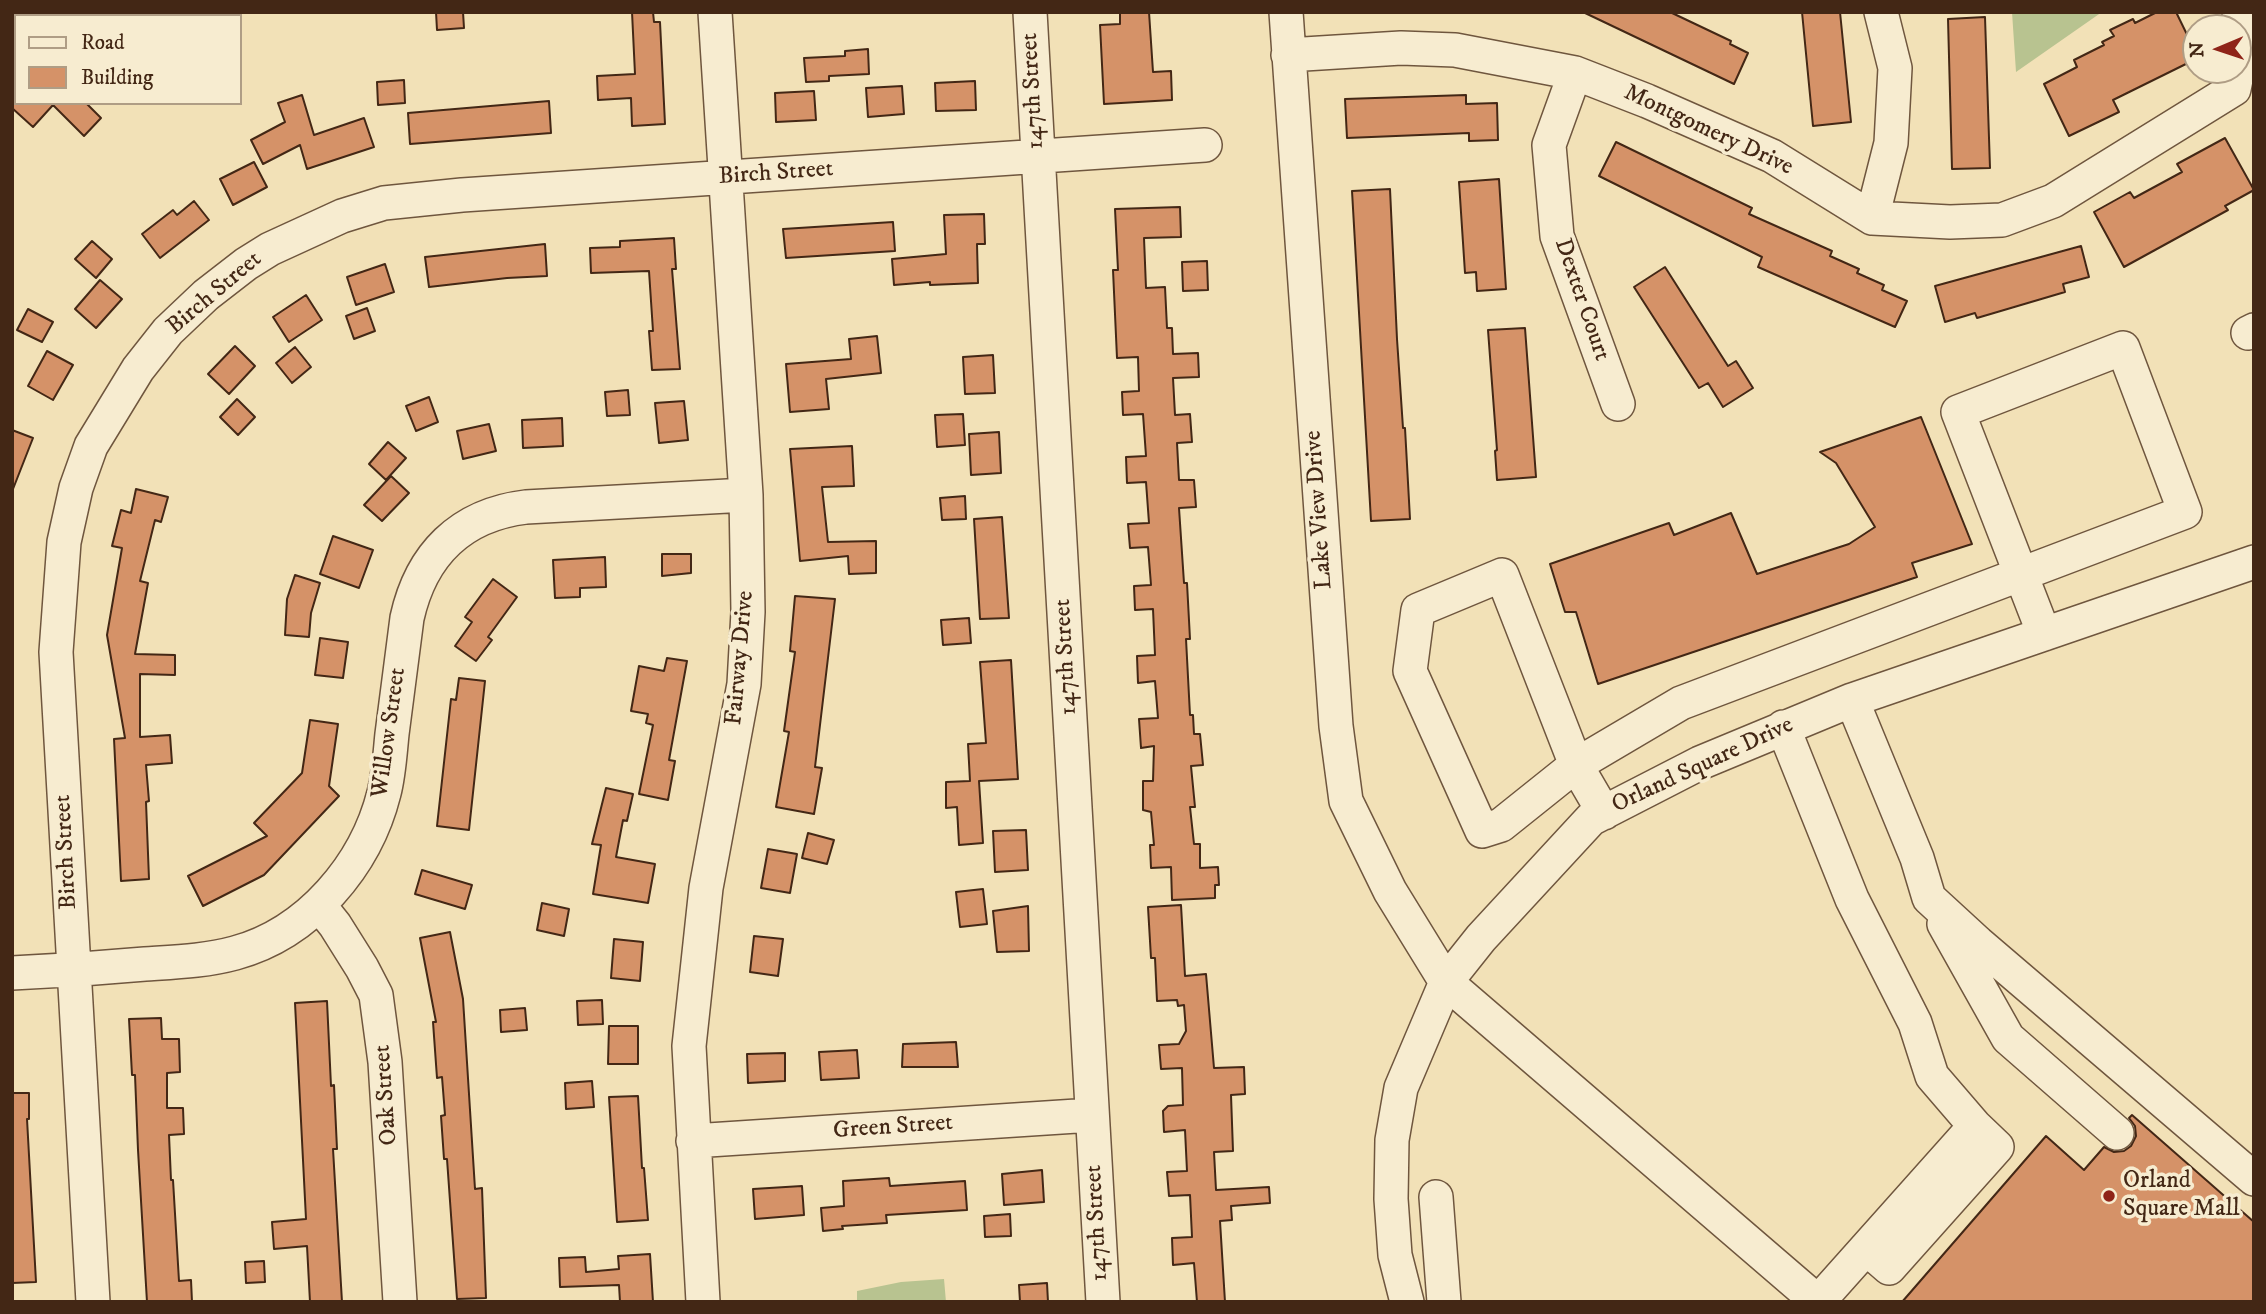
<!DOCTYPE html>
<style>
body{margin:0}
#map{position:relative;width:2266px;height:1314px;overflow:hidden;background:#f2e1b7;font-family:"IM FELL DW Pica",serif}
canvas{display:block}
.frame{position:absolute;inset:0;border:14px solid #432715;pointer-events:none}
.legend{position:absolute;left:14px;top:14px;width:228px;height:91px;box-sizing:border-box;background:#f7ecd0;border:2px solid #af9d85;margin:0;padding:9px 12px;list-style:none;font-size:21px;color:#432715}
.legend li{display:flex;align-items:center;gap:14px;height:35px}
.legend b{width:35px;border:2px solid #af9d85}
.north{position:absolute;left:2182px;top:14px;width:70px;height:70px;box-sizing:border-box;background:#f7ecd0;border:2px solid #af9d85;border-radius:50%;rotate:268deg;font-size:19px;font-weight:700;line-height:28px;text-align:center;color:#432715}
.north::after{content:'';display:block;margin:auto;width:24px;height:32px;background:#8f2418;clip-path:polygon(50% 0,100% 100%,50% 72%,0 100%)}
</style>
<div id="map">
<canvas width="2266" height="1314"></canvas>
<div class="frame"></div>
<ul class="legend">
<li><b style="height:9px;background:#f7ecd0"></b>Road</li>
<li><b style="height:19px;background:#d59268"></b>Building</li>
</ul>
<div class="north">N</div>
</div>
<script>
const c = document.querySelector('canvas').getContext('2d');
c.lineJoin = 'round';
function fillPath(path, color) {
  c.fillStyle = color;
  c.fill(path, 'evenodd');
}
function trace(path, color, width, dash) {
  c.strokeStyle = color;
  c.lineWidth = width;
  c.lineCap = dash ? 'butt' : 'round';
  c.setLineDash(dash || []);
  c.stroke(path);
}
function drawText(font, color, halo, rows, align = 'center') {
  c.font = font + ' "IM FELL DW Pica",serif';
  c.lineWidth = 7;
  c.setLineDash([]);
  c.textBaseline = 'middle';
  c.strokeStyle = halo;
  c.fillStyle = color;
  for (const [text, x, y, turn = 0] of rows) {
    c.save();
    c.translate(x, y);
    c.rotate((+turn || 0) * Math.PI / 180);
    c.textAlign = isNaN(turn) ? turn : align;
    if (halo) c.strokeText(text, 0, 0);
    c.fillText(text, 0, 0);
    c.restore();
  }
}
fillPath(new Path2D(`
 M 2012,12 L 2102,12 L 2016,72 Z
 M 944,1279 L 946,1302 L 857,1302 L 857,1291 L 901,1282 Z`), '#b8c390');
const building = new Path2D(`
 M 436,12 L 463,12 L 464,28 L 437,30 Z
 M 632,12 L 653,12 L 654,22 L 660,22 L 665,124 L 632,126 L 631,98 L 598,100 L 597,76 L 635,74 Z
 M 1120,12 L 1149,12 L 1153,72 L 1171,71 L 1172,100 L 1104,104 L 1100,25 L 1120,24 Z
 M 1583,12 L 1670,12 L 1731,41 L 1730,44 L 1748,53 L 1734,84 Z
 M 1802,12 L 1840,12 L 1851,122 L 1813,126 Z
 M 2157,12 L 2176,12 L 2196,53 L 2196,59 L 2113,100 L 2119,112 L 2069,136 L 2044,84 L 2077,67 L 2074,60 L 2104,45 L 2102,42 L 2114,36 L 2110,30 L 2133,19 L 2135,23 Z
 M 1985,17 L 1990,168 L 1952,169 L 1948,19 Z
 M 868,49 L 869,74 L 829,76 L 829,81 L 806,82 L 804,58 L 845,56 L 845,51 Z
 M 404,80 L 405,103 L 378,105 L 377,82 Z
 M 975,81 L 976,110 L 936,111 L 935,83 Z
 M 902,86 L 904,114 L 868,117 L 866,88 Z
 M 814,91 L 816,120 L 776,122 L 775,93 Z
 M 302,95 L 314,135 L 364,118 L 374,147 L 307,169 L 300,145 L 263,164 L 251,140 L 285,122 L 278,103 Z
 M 1466,95 L 1466,104 L 1497,103 L 1498,140 L 1469,141 L 1469,133 L 1347,138 L 1345,99 Z
 M 549,101 L 551,133 L 410,144 L 408,113 Z
 M 12,103 L 86,103 L 101,118 L 84,136 L 53,105 L 33,127 L 12,108 Z
 M 2225,138 L 2254,190 L 2225,206 L 2228,210 L 2124,267 L 2094,212 L 2130,192 L 2134,198 L 2182,172 L 2177,164 Z
 M 1616,142 L 1752,208 L 1749,214 L 1832,251 L 1830,256 L 1859,269 L 1857,273 L 1884,285 L 1882,290 L 1907,301 L 1895,327 L 1758,267 L 1762,257 L 1599,176 Z
 M 254,162 L 267,187 L 233,205 L 220,179 Z
 M 1499,179 L 1506,289 L 1477,291 L 1476,272 L 1465,273 L 1459,182 Z
 M 1390,189 L 1397,339 L 1403,428 L 1405,428 L 1410,519 L 1371,521 L 1352,191 Z
 M 194,201 L 209,220 L 160,258 L 142,234 L 173,210 L 177,215 Z
 M 1180,207 L 1181,237 L 1144,238 L 1146,288 L 1165,287 L 1167,328 L 1172,328 L 1173,354 L 1198,353 L 1199,377 L 1173,378 L 1175,415 L 1190,414 L 1192,442 L 1177,443 L 1179,480 L 1194,480 L 1196,507 L 1179,508 L 1184,583 L 1187,583 L 1190,639 L 1186,639 L 1190,715 L 1193,715 L 1194,734 L 1200,734 L 1203,765 L 1191,766 L 1195,807 L 1190,807 L 1194,844 L 1200,844 L 1200,868 L 1218,867 L 1219,885 L 1215,885 L 1215,898 L 1172,900 L 1171,867 L 1151,868 L 1150,845 L 1154,845 L 1151,812 L 1143,810 L 1143,781 L 1153,781 L 1154,746 L 1141,748 L 1139,719 L 1158,718 L 1155,681 L 1138,683 L 1137,656 L 1155,655 L 1153,609 L 1135,610 L 1134,586 L 1151,585 L 1148,547 L 1130,548 L 1128,524 L 1149,523 L 1146,482 L 1127,483 L 1126,457 L 1146,456 L 1143,414 L 1123,415 L 1122,392 L 1139,391 L 1138,357 L 1117,358 L 1113,270 L 1118,270 L 1115,209 Z
 M 984,214 L 985,244 L 977,244 L 978,283 L 930,285 L 930,282 L 894,285 L 892,259 L 946,254 L 944,215 Z
 M 893,222 L 895,251 L 786,258 L 783,229 Z
 M 674,238 L 676,269 L 672,269 L 680,369 L 652,370 L 649,331 L 653,331 L 649,271 L 591,273 L 590,248 L 620,247 L 620,241 Z
 M 92,241 L 112,259 L 96,278 L 75,259 Z
 M 545,244 L 547,276 L 507,278 L 429,287 L 425,257 Z
 M 2081,246 L 2089,277 L 2063,284 L 2065,292 L 1977,318 L 1975,313 L 1945,322 L 1935,286 Z
 M 1207,261 L 1208,290 L 1183,291 L 1182,262 Z
 M 385,264 L 394,292 L 356,305 L 347,277 Z
 M 1665,267 L 1728,366 L 1736,361 L 1753,388 L 1723,407 L 1708,383 L 1699,388 L 1634,287 Z
 M 100,280 L 122,299 L 96,328 L 75,309 Z
 M 306,295 L 322,320 L 289,342 L 273,317 Z
 M 367,308 L 375,331 L 354,339 L 346,316 Z
 M 28,309 L 53,322 L 42,342 L 17,330 Z
 M 1525,328 L 1536,477 L 1497,480 L 1495,451 L 1497,450 L 1488,330 Z
 M 877,336 L 881,373 L 826,379 L 829,409 L 790,412 L 786,364 L 851,359 L 849,339 Z
 M 235,346 L 255,366 L 229,394 L 208,374 Z
 M 295,347 L 311,367 L 292,383 L 276,363 Z
 M 47,351 L 73,365 L 53,400 L 28,386 Z
 M 993,355 L 995,393 L 965,394 L 963,357 Z
 M 628,390 L 630,415 L 607,416 L 605,392 Z
 M 429,397 L 438,422 L 416,431 L 406,406 Z
 M 237,399 L 255,417 L 238,435 L 220,417 Z
 M 684,401 L 688,440 L 659,443 L 655,403 Z
 M 963,414 L 965,445 L 937,447 L 935,415 Z
 M 1921,417 L 1972,544 L 1912,563 L 1917,577 L 1598,684 L 1576,612 L 1565,612 L 1550,564 L 1669,523 L 1674,535 L 1731,513 L 1757,574 L 1849,544 L 1875,527 L 1836,463 L 1820,452 Z
 M 562,418 L 563,446 L 523,448 L 522,420 Z
 M 489,424 L 496,451 L 463,459 L 457,431 Z
 M 12,430 L 33,438 L 13,489 L 12,489 Z
 M 999,432 L 1001,473 L 971,475 L 969,434 Z
 M 388,442 L 406,458 L 386,480 L 369,464 Z
 M 852,446 L 854,486 L 822,487 L 828,542 L 876,541 L 876,573 L 849,574 L 848,556 L 800,561 L 790,449 Z
 M 391,476 L 409,493 L 382,521 L 364,505 Z
 M 136,489 L 168,497 L 161,522 L 155,520 L 140,581 L 148,583 L 135,654 L 175,655 L 175,675 L 140,674 L 140,737 L 170,735 L 172,763 L 146,765 L 149,801 L 146,802 L 149,879 L 121,881 L 114,739 L 125,738 L 107,635 L 122,548 L 112,546 L 121,510 L 131,513 Z
 M 965,496 L 966,519 L 942,520 L 940,498 Z
 M 1002,517 L 1009,618 L 980,619 L 974,519 Z
 M 333,536 L 373,550 L 359,588 L 320,574 Z
 M 662,554 L 691,554 L 691,573 L 662,576 Z
 M 605,557 L 606,587 L 580,588 L 580,597 L 555,598 L 553,560 Z
 M 295,575 L 320,583 L 311,613 L 309,637 L 285,635 L 287,599 Z
 M 493,579 L 517,597 L 488,637 L 492,640 L 476,661 L 455,646 L 472,622 L 465,617 Z
 M 795,596 L 835,599 L 815,767 L 822,768 L 814,814 L 776,807 L 789,732 L 784,731 L 795,652 L 790,651 Z
 M 969,618 L 971,643 L 943,645 L 941,620 Z
 M 320,638 L 348,642 L 343,678 L 315,675 Z
 M 667,658 L 687,661 L 669,760 L 675,761 L 668,800 L 639,794 L 653,725 L 646,723 L 648,714 L 631,711 L 639,666 L 664,671 Z
 M 1011,660 L 1018,779 L 979,781 L 983,843 L 959,845 L 957,807 L 946,808 L 946,782 L 970,781 L 968,744 L 986,743 L 980,662 Z
 M 459,678 L 485,681 L 469,830 L 437,826 L 451,699 L 456,700 Z
 M 310,720 L 338,724 L 329,786 L 339,796 L 264,875 L 203,906 L 188,876 L 267,836 L 254,823 L 302,773 Z
 M 606,788 L 633,794 L 627,821 L 623,820 L 616,857 L 655,864 L 648,903 L 593,894 L 601,845 L 592,844 Z
 M 1026,830 L 1028,870 L 995,872 L 993,831 Z
 M 808,833 L 834,840 L 827,864 L 802,858 Z
 M 768,849 L 797,854 L 790,893 L 761,888 Z
 M 422,870 L 472,885 L 465,909 L 415,894 Z
 M 983,889 L 987,924 L 960,927 L 956,892 Z
 M 542,903 L 569,909 L 564,936 L 537,930 Z
 M 1181,905 L 1185,976 L 1206,974 L 1214,1068 L 1244,1067 L 1245,1094 L 1231,1095 L 1233,1151 L 1214,1152 L 1216,1190 L 1269,1187 L 1270,1203 L 1231,1206 L 1232,1220 L 1220,1221 L 1225,1302 L 1197,1302 L 1194,1263 L 1173,1265 L 1172,1238 L 1192,1237 L 1190,1195 L 1169,1196 L 1167,1172 L 1187,1171 L 1185,1130 L 1164,1132 L 1163,1111 L 1168,1106 L 1183,1105 L 1182,1068 L 1161,1069 L 1159,1045 L 1179,1044 L 1186,1031 L 1184,1005 L 1178,1006 L 1177,1000 L 1157,1001 L 1155,958 L 1151,958 L 1148,907 Z
 M 1028,906 L 1029,951 L 997,952 L 993,911 Z
 M 450,932 L 463,999 L 475,1189 L 482,1188 L 486,1298 L 457,1299 L 447,1159 L 444,1159 L 441,1116 L 445,1115 L 442,1077 L 437,1078 L 433,1022 L 436,1022 L 420,938 Z
 M 754,936 L 783,939 L 778,976 L 750,972 Z
 M 614,939 L 643,942 L 640,981 L 611,978 Z
 M 602,1000 L 603,1024 L 578,1025 L 577,1001 Z
 M 327,1001 L 331,1086 L 334,1085 L 337,1149 L 333,1149 L 342,1302 L 310,1302 L 307,1246 L 274,1249 L 272,1222 L 306,1219 L 295,1003 Z
 M 525,1008 L 527,1030 L 501,1032 L 500,1010 Z
 M 161,1018 L 162,1039 L 179,1039 L 180,1072 L 167,1073 L 167,1108 L 183,1108 L 184,1134 L 169,1135 L 171,1180 L 173,1180 L 179,1281 L 191,1280 L 192,1302 L 147,1302 L 138,1150 L 135,1075 L 132,1075 L 129,1019 Z
 M 609,1026 L 638,1026 L 638,1064 L 608,1064 Z
 M 956,1042 L 958,1067 L 902,1067 L 903,1044 Z
 M 857,1050 L 859,1078 L 821,1080 L 819,1052 Z
 M 785,1053 L 785,1081 L 748,1083 L 747,1054 Z
 M 592,1081 L 594,1107 L 566,1109 L 565,1083 Z
 M 12,1093 L 29,1093 L 29,1119 L 27,1119 L 36,1282 L 12,1283 Z
 M 638,1096 L 642,1168 L 644,1168 L 648,1220 L 617,1222 L 609,1097 Z
 M 2132,1115 L 2254,1222 L 2254,1302 L 1902,1302 L 2046,1136 L 2084,1170 L 2104,1147 L 2114,1152 L 2124,1151 L 2131,1146 L 2136,1136 L 2135,1126 L 2129,1118 Z
 M 1042,1170 L 1044,1202 L 1004,1205 L 1002,1174 Z
 M 889,1178 L 890,1186 L 965,1181 L 967,1210 L 886,1215 L 887,1223 L 842,1226 L 843,1229 L 823,1231 L 821,1208 L 844,1206 L 843,1181 Z
 M 802,1186 L 804,1215 L 755,1219 L 753,1189 Z
 M 1010,1214 L 1011,1236 L 985,1237 L 984,1216 Z
 M 650,1254 L 653,1302 L 620,1302 L 619,1285 L 560,1287 L 559,1258 L 585,1257 L 586,1272 L 619,1269 L 618,1256 Z
 M 264,1261 L 265,1282 L 246,1283 L 245,1262 Z
 M 1047,1283 L 1048,1302 L 1020,1302 L 1019,1285 Z`);
fillPath(building, '#d59268');
trace(building, '#432715', 2);
const minor = new Path2D(`
 M 1030,12 L 1103,1302
 M 1286,12 L 1336,726 L 1346,801 L 1390,891 L 1446,982 L 1818,1302
 M 12,26 L 16,22
 M 1288,55 L 1401,48 L 1455,50 L 1575,73 L 1647,101 L 1772,156 L 1872,218 L 1950,222 L 2002,220 L 2053,201 L 2234,89 L 2238,70
 M 2238,68 L 2244,33 L 2239,12
 M 1575,73 L 1549,145 L 1557,236 L 1618,404
 M 1872,218 L 1891,143 L 1895,68 L 1881,12
 M 2248,333 L 2254,330
 M 1852,700 L 1917,858 L 1929,898 L 1978,943 L 2254,1179
 M 1783,727 L 1852,899 L 1915,1023 L 1932,1076 L 1975,1126 L 1818,1302
 M 1604,813 L 1576,765 L 1502,575 L 1418,610 L 1410,671 L 1482,831 L 1501,825 L 1576,765 L 1681,703 L 2185,512 L 2123,348 L 1958,412 L 2044,634
 M 319,905 L 335,925 L 362,968 L 376,995 L 385,1062 L 400,1302
 M 1944,924 L 2008,1038 L 2117,1133
 M 12,973 C 57,971 101,968 145,964 C 175,962 206,961 235,953 C 309,933 366,865 384,793 C 389,774 390,753 392,734 C 397,696 402,657 407,618 C 421,555 460,515 526,507 L 746,495
 M 693,1141 L 1092,1115
 M 1436,1197 L 1444,1302
 M 1866,1248 L 1889,1268 L 1997,1147 L 1975,1126
 M 93,1302 L 56,652 L 64,542 L 76,488 L 91,446 L 138,369 L 168,331 L 206,295 L 246,264 L 270,249 L 342,216 L 384,203 L 462,195 L 1205,145
 M 703,1302 L 689,1046 L 706,888 L 744,684 L 748,612 L 746,495 L 715,12
 M 1407,1302 L 1395,1255 L 1391,1199 L 1392,1140 L 1401,1088 L 1446,982 L 1481,938 L 1591,819 L 1700,763 L 1852,700 L 2254,562`);
trace(minor, '#6f563e', 36);
trace(minor, '#f7ecd0', 33);
for (const [x, y, r, color] of [
 [2109,1196,7,"#8f2418"]
]) {
  const dot = new Path2D();
  dot.arc(x, y, r, 0, 2 * Math.PI);
  c.fillStyle = color;
  c.fill(dot);
  trace(dot, '#f7ecd0', 2.5);
}
drawText('24px', '#432715', '#f7ecd0', [
 ["147th Street",1034,91,-93],
 ["Montgomery Drive",1708,131,25],
 ["Birch Street",776,174,-4],
 ["Birch Street",215,294,-40],
 ["Dexter Court",1581,300,71],
 ["Lake View Drive",1320,510,-94],
 ["147th Street",1067,657,-93],
 ["Fairway Drive",741,658,-85],
 ["Willow Street",390,733,-82],
 ["Orland Square Drive",1703,766,-25],
 ["Birch Street",67,852,-93],
 ["Oak Street",387,1095,-94],
 ["Green Street",893,1128,-4],
 ["147th Street",1098,1223,-93]
]);
drawText('24px', '#432715', '#f7ecd0', [
 ["Orland",2123,1182],
 ["Square Mall",2123,1210]
], 'left');
</script>
